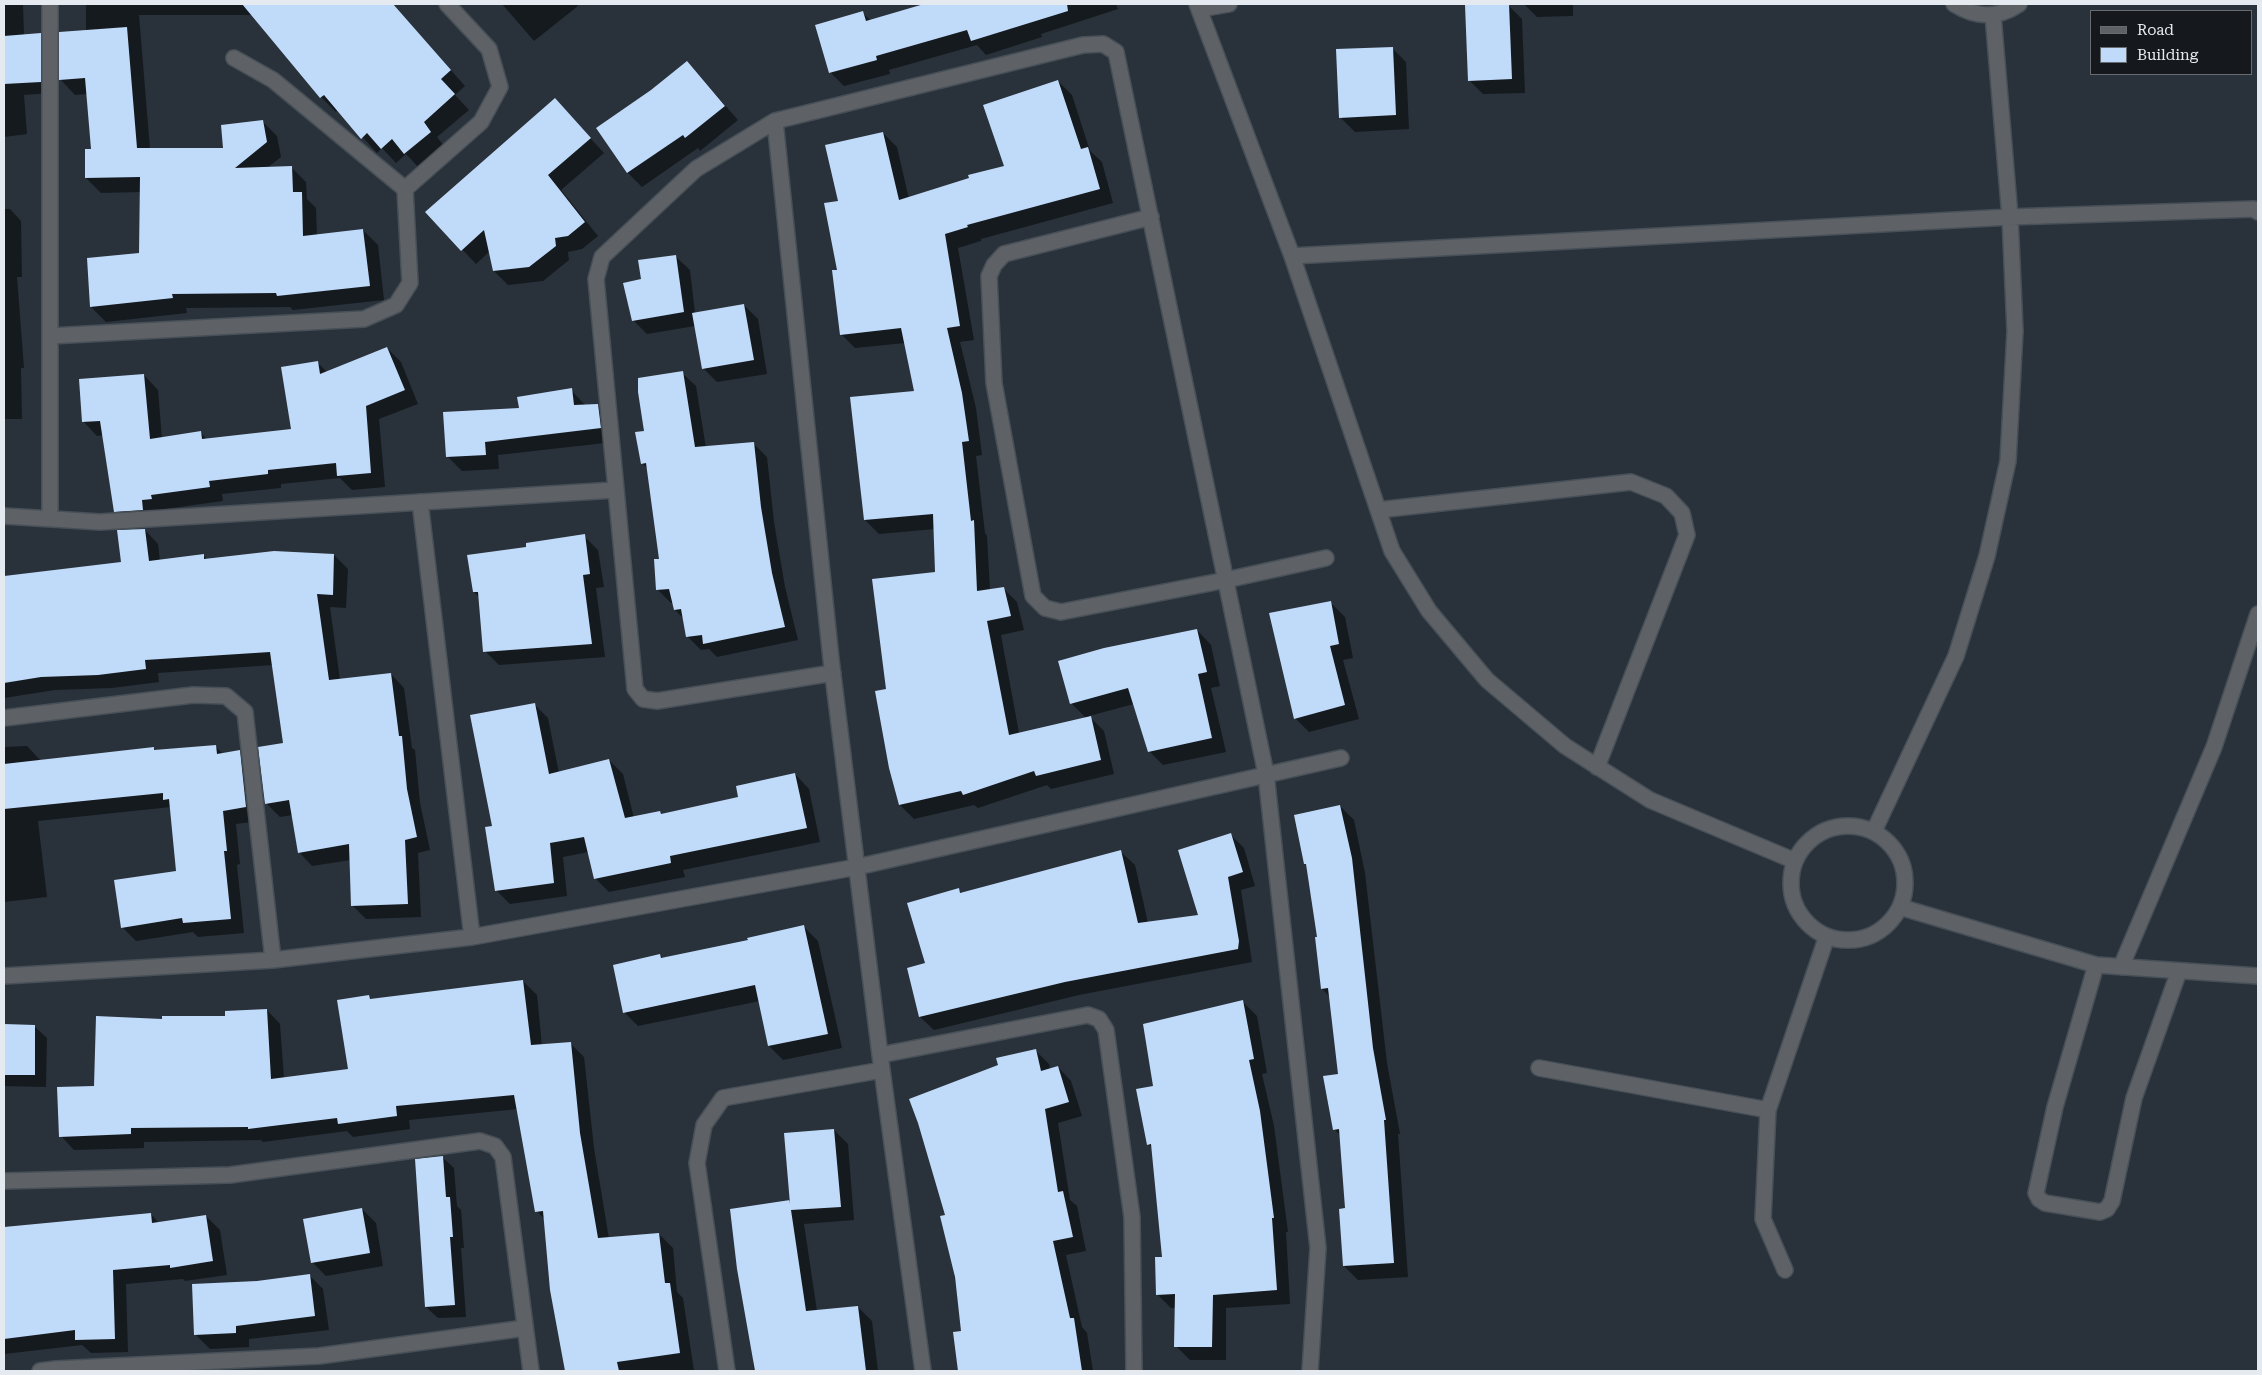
<!DOCTYPE html>
<style>
body{margin:0}
#map{position:relative;width:2262px;height:1375px;overflow:hidden;background:#29313a;font-family:"Roboto Serif",serif}
canvas{display:block}
.frame{position:absolute;inset:0;border:5px solid #e5eaf0;pointer-events:none}
.legend{position:absolute;left:2090px;top:10px;width:162px;height:65px;box-sizing:border-box;background:#15181d;border:1px solid #686c71;margin:0;padding:6px 9px;list-style:none;font-size:15px;color:#e5eaf0}
.legend li{display:flex;align-items:center;gap:10px;height:25px}
.legend b{width:25px;border:1px solid #686c71}
</style>
<div id="map">
<canvas width="2262" height="1375"></canvas>
<div class="frame"></div>
<ul class="legend">
<li><b style="height:6px;background:#5e6267"></b>Road</li>
<li><b style="height:14px;background:#c0daf9"></b>Building</li>
</ul>
</div>
<script>
const c = document.querySelector('canvas').getContext('2d');
c.lineJoin = 'round';
function fillPath(path, color) {
  c.fillStyle = color;
  c.fill(path, 'evenodd');
}
function trace(path, color, width, dash) {
  c.strokeStyle = color;
  c.lineWidth = width;
  c.lineCap = dash ? 'butt' : 'round';
  c.setLineDash(dash || []);
  c.stroke(path);
}
fillPath(new Path2D(`
 M 4,4 L 23,4 L 24,36 L 40,35 L 52,46 L 52,93 L 24,95 L 27,134 L 4,137 Z
 M 86,4 L 385,4 L 392,12 L 396,9 L 465,86 L 455,95 L 469,110 L 437,137 L 445,147 L 419,168 L 406,154 L 396,163 L 382,148 L 377,153 L 338,110 L 336,112 L 321,97 L 253,15 L 139,15 L 150,149 L 224,149 L 262,121 L 277,136 L 281,157 L 267,168 L 292,168 L 306,182 L 307,199 L 316,208 L 317,236 L 363,230 L 378,245 L 384,300 L 293,310 L 290,307 L 186,308 L 187,313 L 106,322 L 91,307 L 140,254 L 141,192 L 101,193 L 86,178 L 92,150 L 88,94 L 75,95 L 61,80 L 86,31 Z
 M 502,4 L 576,4 L 578,6 L 534,41 Z
 M 928,4 L 1116,4 L 1118,9 L 1041,34 L 1042,37 L 986,55 L 977,45 L 889,70 L 890,74 L 844,86 L 830,72 L 863,13 L 871,21 Z
 M 1524,4 L 1573,4 L 1573,16 L 1537,17 Z
 M 1508,5 L 1522,19 L 1525,93 L 1483,94 L 1469,80 Z
 M 1392,48 L 1406,62 L 1409,129 L 1355,132 L 1341,118 Z
 M 687,62 L 738,120 L 700,151 L 698,148 L 642,187 L 628,173 L 598,129 L 652,91 Z
 M 1058,81 L 1072,95 L 1090,151 L 1102,162 L 1113,203 L 981,239 L 981,241 L 958,248 L 974,340 L 960,342 L 976,408 L 982,455 L 976,456 L 985,533 L 987,536 L 990,590 L 1003,588 L 1017,602 L 1024,630 L 1001,635 L 1019,733 L 1086,718 L 1071,703 L 1197,630 L 1211,645 L 1220,686 L 1211,688 L 1226,752 L 1163,765 L 1149,751 L 1134,704 L 1089,716 L 1104,731 L 1114,774 L 1051,789 L 1047,785 L 978,808 L 974,805 L 914,819 L 900,805 L 888,690 L 937,573 L 935,529 L 879,534 L 865,520 L 915,392 L 905,343 L 855,348 L 841,334 L 838,271 L 839,202 L 883,133 L 897,147 L 909,199 L 1006,167 Z
 M 555,100 L 604,153 L 561,190 L 598,236 L 582,249 L 568,252 L 569,260 L 543,281 L 508,285 L 494,271 L 490,251 L 476,264 L 427,212 Z
 M 4,191 L 5,209 L 10,209 L 21,221 L 22,277 L 17,277 L 24,368 L 21,368 L 22,419 L 4,419 Z
 M 675,256 L 690,270 L 695,313 L 744,305 L 758,319 L 767,374 L 717,382 L 703,368 L 695,326 L 647,334 L 633,320 L 642,280 Z
 M 387,348 L 401,362 L 418,404 L 379,419 L 385,487 L 352,490 L 340,478 L 281,484 L 281,488 L 222,494 L 223,501 L 165,509 L 165,512 L 129,525 L 115,511 L 104,435 L 97,436 L 83,421 L 144,375 L 158,390 L 162,439 L 201,433 L 207,439 L 292,430 L 318,363 L 327,372 Z
 M 682,373 L 696,386 L 706,448 L 753,443 L 767,457 L 774,522 L 785,587 L 798,640 L 717,657 L 709,649 L 701,650 L 687,636 L 684,619 L 675,610 L 674,603 L 671,603 L 658,590 L 661,560 L 648,469 L 642,463 L 645,432 Z
 M 571,390 L 586,406 L 598,405 L 612,419 L 614,442 L 498,455 L 499,469 L 462,471 L 448,457 L 520,409 Z
 M 145,530 L 158,544 L 160,561 L 203,555 L 208,560 L 334,555 L 348,569 L 346,608 L 330,607 L 340,680 L 391,674 L 404,688 L 412,748 L 415,750 L 420,803 L 430,850 L 418,853 L 421,917 L 366,919 L 352,905 L 351,860 L 312,866 L 299,852 L 293,815 L 280,817 L 266,803 L 284,744 L 273,665 L 158,673 L 159,682 L 112,688 L 55,690 L 4,698 L 4,576 L 123,563 Z
 M 584,536 L 598,550 L 604,587 L 596,588 L 605,657 L 499,665 L 485,651 L 480,598 L 474,592 L 528,548 Z
 M 1331,603 L 1345,617 L 1353,658 L 1343,660 L 1359,719 L 1309,732 L 1295,718 Z
 M 534,704 L 548,718 L 559,773 L 609,760 L 623,774 L 634,818 L 660,813 L 662,815 L 740,798 L 795,774 L 809,789 L 820,842 L 683,870 L 685,877 L 609,892 L 595,878 L 589,852 L 563,857 L 567,896 L 510,904 L 496,890 L 494,827 Z
 M 27,746 L 41,761 L 153,748 L 156,751 L 216,747 L 223,754 L 239,751 L 253,765 L 260,821 L 236,824 L 240,864 L 237,865 L 244,933 L 198,937 L 193,932 L 136,941 L 122,927 L 177,872 L 171,807 L 38,821 L 47,897 L 4,902 L 4,747 Z
 M 1340,806 L 1354,820 L 1365,873 L 1387,1063 L 1400,1134 L 1398,1134 L 1408,1277 L 1358,1280 L 1344,1266 L 1347,1209 L 1341,1136 L 1334,1129 L 1339,1075 L 1330,997 L 1322,989 L 1318,938 L 1308,866 L 1305,864 Z
 M 1231,835 L 1244,848 L 1255,886 L 1241,890 L 1252,962 L 1079,995 L 934,1030 L 920,1017 L 927,964 L 958,890 L 963,894 L 1121,852 L 1135,865 L 1148,923 L 1200,916 Z
 M 804,927 L 818,941 L 842,1048 L 783,1060 L 769,1046 L 760,1001 L 638,1026 L 624,1012 L 660,955 L 663,958 L 749,941 Z
 M 523,981 L 537,995 L 542,1046 L 570,1043 L 584,1057 L 594,1148 L 609,1239 L 659,1234 L 673,1248 L 677,1292 L 683,1298 L 694,1371 L 566,1371 L 551,1290 L 545,1220 L 537,1211 L 518,1109 L 409,1120 L 410,1129 L 353,1137 L 347,1131 L 263,1142 L 261,1140 L 144,1142 L 144,1148 L 74,1150 L 61,1136 L 96,1087 L 163,1020 L 226,1017 L 267,1010 L 280,1024 L 284,1078 L 349,1070 L 369,997 L 372,1000 Z
 M 1243,1002 L 1257,1016 L 1267,1073 L 1262,1074 L 1274,1126 L 1288,1232 L 1286,1232 L 1290,1304 L 1226,1308 L 1226,1360 L 1190,1360 L 1176,1346 L 1176,1308 L 1171,1308 L 1157,1294 L 1163,1258 L 1152,1148 L 1148,1144 L 1154,1087 Z
 M 4,1025 L 34,1026 L 47,1038 L 46,1087 L 4,1086 Z
 M 1035,1050 L 1049,1064 L 1050,1069 L 1058,1067 L 1071,1081 L 1082,1116 L 1058,1123 L 1070,1200 L 1077,1206 L 1086,1251 L 1066,1255 L 1082,1327 L 1087,1333 L 1093,1371 L 959,1371 L 955,1333 L 962,1332 L 946,1215 L 999,1066 Z
 M 834,1130 L 848,1144 L 854,1220 L 804,1224 L 817,1311 L 858,1307 L 872,1321 L 878,1371 L 754,1371 L 753,1361 L 789,1201 Z
 M 442,1157 L 454,1168 L 457,1206 L 461,1210 L 464,1248 L 461,1248 L 466,1317 L 438,1318 L 426,1307 Z
 M 362,1209 L 376,1223 L 383,1266 L 326,1276 L 312,1262 Z
 M 151,1214 L 159,1223 L 206,1216 L 220,1230 L 227,1275 L 185,1281 L 183,1279 L 126,1284 L 128,1352 L 91,1353 L 82,1345 L 4,1354 L 4,1228 Z
 M 309,1275 L 323,1289 L 329,1330 L 249,1339 L 249,1347 L 210,1349 L 196,1335 L 257,1282 Z`), '#0007');
fillPath(new Path2D(`
 M 242,4 L 393,4 L 451,70 L 441,79 L 455,94 L 424,122 L 431,132 L 404,154 L 392,139 L 381,149 L 367,133 L 361,139 L 324,95 L 320,98 Z
 M 924,4 L 1067,4 L 1068,11 L 971,41 L 967,30 L 876,56 L 877,60 L 829,73 L 815,25 L 863,11 L 866,21 Z
 M 1509,4 L 1512,79 L 1468,81 L 1465,5 Z
 M 127,27 L 137,148 L 223,148 L 221,125 L 263,120 L 267,142 L 235,168 L 292,166 L 293,192 L 302,192 L 303,236 L 363,229 L 370,286 L 277,296 L 276,293 L 172,294 L 173,298 L 90,307 L 87,258 L 139,253 L 140,177 L 85,178 L 85,149 L 91,149 L 85,78 L 59,80 L 59,32 Z
 M 41,33 L 41,82 L 4,84 L 4,36 Z
 M 1393,47 L 1396,115 L 1339,118 L 1336,49 Z
 M 687,61 L 725,106 L 685,138 L 683,135 L 627,173 L 596,128 L 651,90 Z
 M 1058,80 L 1081,149 L 1088,147 L 1100,189 L 967,225 L 968,227 L 945,234 L 960,326 L 947,328 L 962,393 L 969,441 L 962,442 L 971,521 L 974,520 L 977,591 L 1004,587 L 1011,616 L 987,621 L 1009,735 L 1091,716 L 1101,760 L 1036,776 L 1034,771 L 963,795 L 961,791 L 899,805 L 889,768 L 875,691 L 886,689 L 872,579 L 935,572 L 933,514 L 864,520 L 850,397 L 914,391 L 901,328 L 840,335 L 832,270 L 837,270 L 824,203 L 838,201 L 825,145 L 883,132 L 899,200 L 969,178 L 968,175 L 1004,166 L 983,105 Z
 M 555,98 L 591,138 L 548,175 L 585,222 L 568,236 L 555,238 L 556,246 L 529,267 L 493,271 L 484,230 L 461,251 L 425,212 Z
 M 676,255 L 684,312 L 632,321 L 623,283 L 641,279 L 638,260 Z
 M 744,304 L 754,360 L 702,369 L 692,313 Z
 M 387,347 L 405,390 L 366,406 L 371,473 L 337,476 L 336,463 L 268,470 L 268,474 L 209,481 L 210,487 L 151,495 L 152,499 L 142,500 L 143,510 L 114,512 L 100,421 L 82,422 L 79,379 L 144,374 L 150,439 L 201,431 L 202,439 L 291,429 L 281,367 L 318,361 L 320,374 Z
 M 683,371 L 695,447 L 754,442 L 761,507 L 772,573 L 785,627 L 703,644 L 702,635 L 686,637 L 681,609 L 674,610 L 669,589 L 656,590 L 654,559 L 659,559 L 646,463 L 641,464 L 635,432 L 644,431 L 638,392 L 638,378 Z
 M 572,388 L 574,405 L 598,404 L 601,428 L 485,442 L 486,455 L 446,457 L 443,412 L 519,408 L 517,397 Z
 M 145,529 L 149,561 L 204,554 L 204,559 L 274,551 L 334,554 L 333,595 L 317,594 L 329,680 L 391,673 L 399,736 L 402,736 L 407,789 L 417,837 L 405,840 L 408,904 L 351,906 L 349,844 L 298,853 L 289,800 L 265,804 L 258,747 L 283,743 L 270,652 L 145,660 L 146,669 L 98,675 L 41,677 L 4,683 L 4,576 L 121,562 L 117,530 Z
 M 585,534 L 590,574 L 583,575 L 592,644 L 483,652 L 478,592 L 473,592 L 467,555 L 526,547 L 526,543 Z
 M 1331,601 L 1339,644 L 1330,646 L 1345,705 L 1294,719 L 1269,613 Z
 M 1197,629 L 1207,672 L 1198,674 L 1212,738 L 1148,752 L 1128,688 L 1070,704 L 1058,661 L 1104,648 Z
 M 535,703 L 549,774 L 609,759 L 625,818 L 660,811 L 661,814 L 738,797 L 736,786 L 795,773 L 807,828 L 670,856 L 671,863 L 594,879 L 584,837 L 550,843 L 554,883 L 495,891 L 485,827 L 492,826 L 470,715 Z
 M 216,745 L 217,754 L 240,750 L 246,807 L 223,811 L 227,851 L 224,851 L 231,919 L 183,923 L 182,918 L 121,928 L 114,880 L 176,871 L 169,799 L 163,800 L 163,793 L 4,809 L 4,764 L 154,747 L 154,750 Z
 M 1340,805 L 1352,858 L 1373,1048 L 1386,1120 L 1384,1120 L 1394,1263 L 1343,1266 L 1339,1209 L 1345,1208 L 1339,1129 L 1333,1130 L 1323,1076 L 1338,1074 L 1328,988 L 1321,989 L 1315,937 L 1317,937 L 1306,864 L 1304,864 L 1294,815 Z
 M 1231,833 L 1243,872 L 1228,877 L 1239,941 L 1238,949 L 1065,982 L 919,1017 L 907,968 L 925,963 L 907,903 L 959,888 L 960,893 L 1121,850 L 1138,923 L 1198,915 L 1178,850 Z
 M 804,925 L 828,1034 L 768,1046 L 755,985 L 623,1013 L 613,965 L 660,954 L 661,958 L 748,940 L 747,938 Z
 M 523,980 L 531,1045 L 571,1042 L 580,1133 L 598,1238 L 659,1233 L 665,1283 L 670,1283 L 680,1353 L 617,1362 L 619,1371 L 565,1371 L 550,1290 L 543,1211 L 535,1212 L 514,1095 L 396,1106 L 397,1116 L 338,1124 L 337,1118 L 248,1129 L 248,1127 L 131,1128 L 131,1134 L 59,1137 L 57,1087 L 94,1086 L 96,1016 L 162,1019 L 162,1016 L 225,1016 L 225,1011 L 267,1009 L 271,1079 L 348,1069 L 337,1000 L 369,995 L 370,999 Z
 M 1243,1000 L 1254,1059 L 1249,1060 L 1260,1111 L 1274,1218 L 1272,1218 L 1277,1290 L 1213,1295 L 1212,1347 L 1174,1347 L 1175,1294 L 1156,1295 L 1155,1257 L 1162,1257 L 1151,1144 L 1147,1145 L 1136,1089 L 1153,1086 L 1143,1024 Z
 M 4,1024 L 35,1025 L 35,1075 L 4,1075 Z
 M 1036,1049 L 1041,1071 L 1058,1066 L 1069,1102 L 1045,1109 L 1058,1192 L 1063,1191 L 1073,1237 L 1053,1241 L 1070,1318 L 1074,1318 L 1082,1371 L 958,1371 L 953,1332 L 961,1331 L 955,1277 L 940,1216 L 945,1215 L 918,1123 L 909,1099 L 998,1065 L 996,1058 Z
 M 834,1129 L 841,1207 L 791,1210 L 806,1311 L 858,1306 L 866,1371 L 755,1371 L 737,1269 L 730,1209 L 790,1200 L 790,1204 L 784,1133 Z
 M 443,1156 L 446,1197 L 450,1197 L 453,1237 L 450,1237 L 455,1305 L 425,1307 L 415,1159 Z
 M 362,1208 L 370,1253 L 311,1263 L 303,1219 Z
 M 151,1213 L 152,1223 L 206,1215 L 213,1261 L 170,1268 L 170,1265 L 113,1270 L 115,1339 L 75,1340 L 75,1330 L 4,1339 L 4,1227 Z
 M 310,1274 L 315,1316 L 236,1326 L 236,1333 L 194,1335 L 192,1284 L 257,1281 Z`), '#c0daf9');
const lane = new Path2D(`
 M 1226,580 L 1326,558`);
const street = new Path2D(`
 M 1197,4 L 1292,256 L 1392,551 L 1429,611 L 1487,680 L 1565,746 L 1650,800 L 1795,861
 M 1954,4 C 1976,18 1997,19 2019,4
 M 1200,9 L 1229,4
 M 775,121 L 831,659 L 880,1055 L 923,1371
 M 405,189 L 481,122 L 500,87 L 489,49 L 447,4
 M 1151,217 L 1004,254 L 994,265 L 989,276 L 994,383 L 1033,596 L 1045,608 L 1061,612 L 1226,580
 M 1292,256 L 2010,217 L 2254,209 L 2258,212
 M 50,336 L 364,319 L 396,305 L 410,283 L 405,189 L 273,80 L 234,58
 M 420,502 L 472,937
 M 1378,510 L 1631,482 L 1666,496 L 1682,513 L 1687,535 L 1597,767
 M 4,516 L 100,522 L 615,490
 M 50,518 L 50,4
 M 833,673 L 657,701 L 643,699 L 635,689 L 596,279 L 602,257 L 696,169 L 775,121 L 1083,45 L 1103,44 L 1116,52 L 1266,774 L 1318,1248 L 1310,1371
 M 4,718 L 193,695 L 226,696 L 245,712 L 273,960
 M1791 883a57 57 0 1 1 114 0a57 57 0 1 1-114 0Z
 M 1874,831 L 1956,656 L 1987,556 L 2008,461 L 2015,331 L 2010,217 L 1993,15
 M 1900,907 L 2096,965 L 2258,976
 M 2096,965 L 2055,1107 L 2036,1193 L 2039,1199 L 2045,1203 L 2100,1212 L 2107,1209 L 2112,1201 L 2134,1098 L 2179,971
 M 2121,967 L 2214,747 L 2258,614
 M 4,976 L 273,960 L 472,937 L 857,867 L 1341,758
 M 880,1055 L 1088,1015 L 1099,1019 L 1106,1030 L 1132,1217 L 1134,1371
 M 1539,1068 L 1768,1110
 M 4,1181 L 230,1175 L 480,1141 L 495,1146 L 503,1157 L 531,1371
 M 1785,1270 L 1763,1219 L 1768,1110 L 1827,936
 M 40,1371 L 56,1369 L 319,1356 L 525,1328
 M 727,1371 L 697,1163 L 704,1125 L 723,1098 L 882,1070`);
trace(lane, '#474f57', 18);
trace(street, '#474f57', 18);
trace(lane, '#5e6267', 15);
trace(street, '#5e6267', 15);
</script>
